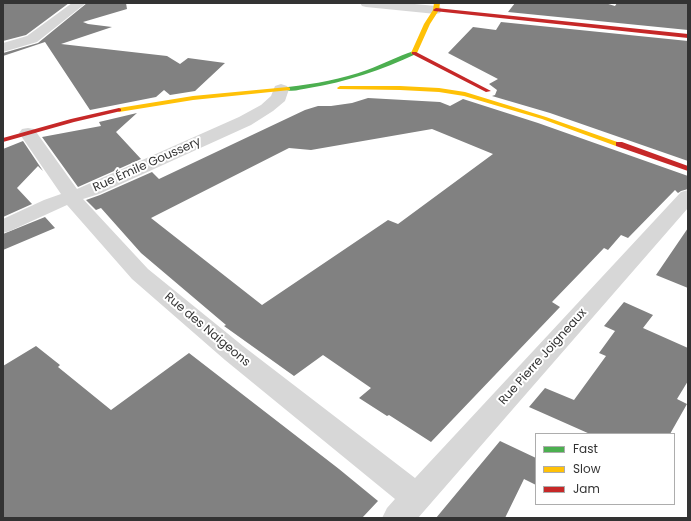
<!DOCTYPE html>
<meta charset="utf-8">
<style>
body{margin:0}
#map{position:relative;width:691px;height:521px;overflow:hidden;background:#fff;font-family:Poppins,sans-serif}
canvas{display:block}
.frame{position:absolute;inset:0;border:4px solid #333;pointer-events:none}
.legend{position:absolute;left:535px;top:433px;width:140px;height:72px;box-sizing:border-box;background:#fff;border:1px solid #adadad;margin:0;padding:5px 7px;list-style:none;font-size:12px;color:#333}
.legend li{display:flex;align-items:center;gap:8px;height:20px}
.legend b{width:20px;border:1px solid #adadad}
</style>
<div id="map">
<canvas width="691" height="521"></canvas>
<div class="frame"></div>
<ul class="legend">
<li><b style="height:5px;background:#4caf50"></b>Fast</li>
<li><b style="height:5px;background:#ffc107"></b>Slow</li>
<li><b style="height:5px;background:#c62828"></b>Jam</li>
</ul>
</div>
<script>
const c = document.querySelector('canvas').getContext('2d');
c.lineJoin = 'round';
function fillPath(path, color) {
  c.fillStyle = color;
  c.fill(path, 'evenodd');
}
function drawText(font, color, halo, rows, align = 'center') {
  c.font = font + ' Poppins,sans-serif';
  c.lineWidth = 4;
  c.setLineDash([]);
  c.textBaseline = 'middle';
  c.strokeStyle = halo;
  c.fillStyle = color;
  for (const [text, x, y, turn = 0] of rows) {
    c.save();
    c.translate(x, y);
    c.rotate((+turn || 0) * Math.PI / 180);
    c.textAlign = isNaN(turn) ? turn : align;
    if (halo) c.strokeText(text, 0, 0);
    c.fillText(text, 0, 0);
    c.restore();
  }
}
fillPath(new Path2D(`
 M 3,3 L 69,3 L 26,35 L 3,41 Z
 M 87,3 L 126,3 L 127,9 L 83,22 L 88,24 L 112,27 L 61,44 L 167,56 L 180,64 L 188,58 L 225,63 L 195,91 L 170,95 L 164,90 L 156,97 L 90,110 L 45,42 L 3,56 L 3,53 L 38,43 Z
 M 515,3 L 605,3 L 615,6 L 617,3 L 688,3 L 688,30 L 508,12 Z
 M 501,22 L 688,41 L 688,161 L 550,113 L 492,96 L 495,95 L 497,90 L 489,84 L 498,79 L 448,53 L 473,27 L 496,30 Z
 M 368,98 L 440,102 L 450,106 L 463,99 L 538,123 L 688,176 L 688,189 L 681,191 L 678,193 L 675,190 L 628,238 L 621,235 L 608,250 L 604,248 L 582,271 L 552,302 L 560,307 L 431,442 L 389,415 L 387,416 L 359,398 L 371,388 L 323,355 L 294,376 L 224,326 L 226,325 L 141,253 L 101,208 L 96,210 L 86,200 L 100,195 L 152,172 L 159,179 L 305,110 L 318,106 L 331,106 L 352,103 ZM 432,129 L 493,154 L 398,224 L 388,220 L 262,305 L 151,218 L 289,148 L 311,150 Z
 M 137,113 L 116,132 L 141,159 L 78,187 L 42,137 L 101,126 L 99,122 Z
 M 23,141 L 43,171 L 38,166 L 17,188 L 32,204 L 3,217 L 3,149 Z
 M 45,217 L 55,228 L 3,250 L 3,234 Z
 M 688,228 L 688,288 L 656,275 Z
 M 624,302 L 653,315 L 643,328 L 688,348 L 688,381 L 677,399 L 687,404 L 670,434 L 590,434 L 529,407 L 545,388 L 574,400 L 606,356 L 599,353 L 615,331 L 604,326 Z
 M 36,346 L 60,365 L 58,367 L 111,410 L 189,353 L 339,469 L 378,501 L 362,518 L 3,518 L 3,366 Z
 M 500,441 L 536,458 L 536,485 L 524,479 L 505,518 L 436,518 Z`), '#818181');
fillPath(new Path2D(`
 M 72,3 L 86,3 L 37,42 L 3,52 L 3,43 L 27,36 Z
 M 360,3 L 404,3 L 436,6 L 440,7 L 442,10 L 440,13 L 436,14 L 366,7 L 362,6 Z
 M 281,84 L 287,86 L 289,89 L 285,101 L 273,111 L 251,125 L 99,194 L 83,199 L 148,269 L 243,346 L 415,478 L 681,192 L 688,190 L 688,208 L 418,518 L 382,518 L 387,508 L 395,499 L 225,360 L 132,279 L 67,205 L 10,231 L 3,233 L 3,219 L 44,200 L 61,194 L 19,133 L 22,129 L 28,128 L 34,129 L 77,189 L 239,117 L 261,105 L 271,96 L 275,86 Z`), '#d7d7d7');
fillPath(new Path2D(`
 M 414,51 L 417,53 L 416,54 C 382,70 346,82 309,88 C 302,89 290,93 285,89 L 288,87 C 315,84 342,79 367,70 C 383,64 398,56 414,51 Z`), '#4caf50');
fillPath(new Path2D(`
 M 434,3 L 440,3 L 439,10 L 430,24 L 417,53 L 412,54 L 411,53 L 424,24 L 433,10 Z
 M 340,86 L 400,86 L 439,88 L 465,92 L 546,117 L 623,144 L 622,146 L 616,146 L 542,119 L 464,96 L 439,92 L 400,90 L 338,89 L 337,88 Z
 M 288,87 L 290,88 L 290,90 L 193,100 L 119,112 L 116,110 L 119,108 L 193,96 Z`), '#ffc107');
fillPath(new Path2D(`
 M 436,8 L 688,34 L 688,38 L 434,11 L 433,10 Z
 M 412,52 L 416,52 L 491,91 L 486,92 L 412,54 Z
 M 119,108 L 121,109 L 121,111 L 74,122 L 3,142 L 3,138 L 71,119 Z
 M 616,142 L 622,142 L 688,166 L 688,171 L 616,146 Z`), '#c62828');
drawText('12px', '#333', '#fff', [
 ["Rue Émile Goussery",147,165,-24],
 ["Rue des Naigeons",207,330,40],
 ["Rue Pierre Joigneaux",543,357,-48]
]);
</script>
